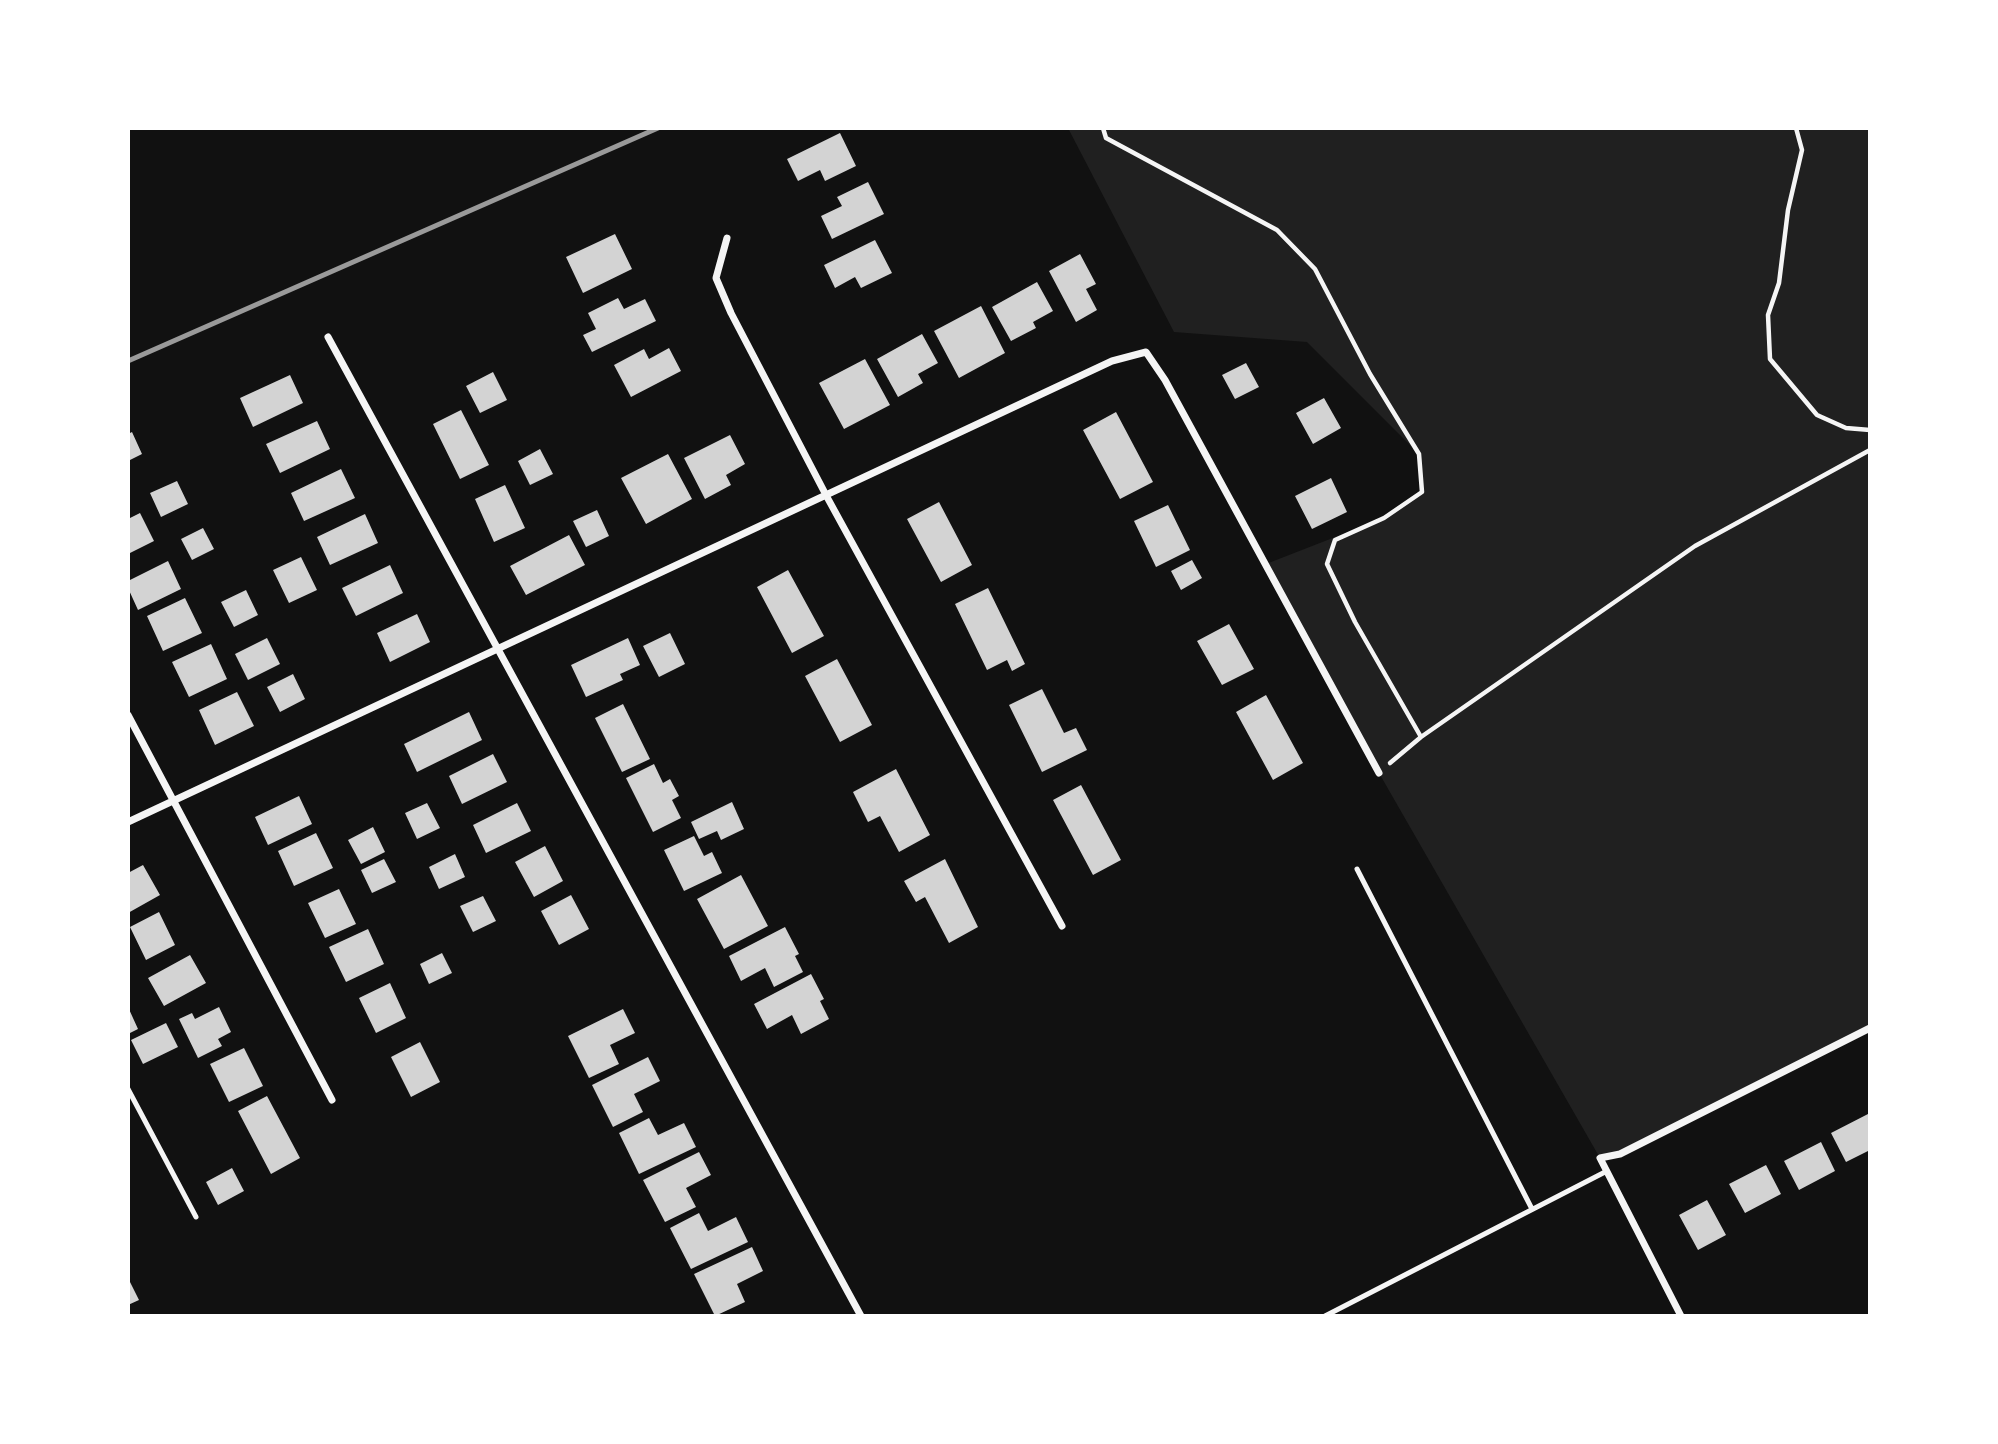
<!DOCTYPE html>
<style>
body{margin:0}
#map{position:relative;width:1998px;height:1444px;overflow:hidden;background:#111;font-family:Arial,sans-serif}
canvas{display:block}
.frame{position:absolute;inset:0;border:130px solid #fff;pointer-events:none}
</style>
<div id="map">
<canvas width="1998" height="1444"></canvas>
<div class="frame"></div>
</div>
<script>
const c = document.querySelector('canvas').getContext('2d');
c.lineJoin = 'round';
function fillPath(path, color) {
  c.fillStyle = color;
  c.fill(path, 'evenodd');
}
function trace(path, color, width, dash) {
  c.strokeStyle = color;
  c.lineWidth = width;
  c.lineCap = dash ? 'butt' : 'round';
  c.setLineDash(dash || []);
  c.stroke(path);
}
fillPath(new Path2D(`
 M 1068,128 L 1870,128 L 1870,1028 L 1620,1154 L 1600,1158 L 1379,773 L 1266,564 L 1384,518 L 1422,492 L 1419,454 L 1307,342 L 1174,332 Z`), '#202020');
fillPath(new Path2D(`
 M 840,133 L 856,166 L 825,181 L 820,170 L 798,181 L 787,159 Z
 M 868,182 L 884,214 L 832,239 L 821,216 L 842,206 L 837,197 Z
 M 615,234 L 632,269 L 583,293 L 566,257 Z
 M 875,240 L 892,273 L 861,288 L 855,277 L 835,288 L 824,265 Z
 M 1080,254 L 1096,284 L 1086,289 L 1097,310 L 1076,322 L 1049,271 Z
 M 1037,282 L 1053,311 L 1033,322 L 1036,328 L 1011,341 L 992,307 Z
 M 618,298 L 624,309 L 645,299 L 656,321 L 592,352 L 583,335 L 596,329 L 588,313 Z
 M 981,306 L 1005,353 L 959,378 L 934,331 Z
 M 922,334 L 938,363 L 918,374 L 923,383 L 898,397 L 877,359 Z
 M 669,348 L 681,371 L 631,397 L 614,365 L 644,349 L 649,359 Z
 M 865,359 L 890,405 L 844,429 L 819,383 Z
 M 1246,363 L 1259,387 L 1235,399 L 1222,375 Z
 M 493,372 L 507,400 L 480,413 L 466,386 Z
 M 290,375 L 303,403 L 253,427 L 240,398 Z
 M 1324,398 L 1341,428 L 1313,444 L 1296,413 Z
 M 461,410 L 489,465 L 460,479 L 433,424 Z
 M 1116,412 L 1153,482 L 1120,499 L 1083,430 Z
 M 317,421 L 330,449 L 280,473 L 266,444 Z
 M 132,432 L 142,454 L 128,461 L 128,434 Z
 M 730,435 L 745,464 L 726,475 L 731,485 L 705,499 L 684,458 Z
 M 540,449 L 553,474 L 530,485 L 518,461 Z
 M 668,454 L 692,499 L 646,524 L 621,478 Z
 M 341,469 L 355,498 L 304,521 L 291,493 Z
 M 1331,478 L 1347,512 L 1312,529 L 1295,496 Z
 M 177,481 L 188,504 L 161,517 L 150,493 Z
 M 505,485 L 525,528 L 494,542 L 475,499 Z
 M 939,502 L 972,565 L 941,582 L 907,519 Z
 M 1168,505 L 1190,550 L 1156,567 L 1134,521 Z
 M 597,510 L 609,536 L 586,547 L 573,521 Z
 M 140,513 L 154,541 L 128,554 L 128,519 Z
 M 365,514 L 378,543 L 330,565 L 317,537 Z
 M 203,528 L 214,549 L 192,560 L 181,539 Z
 M 569,535 L 585,565 L 526,595 L 510,566 Z
 M 301,557 L 317,590 L 289,603 L 273,570 Z
 M 1192,560 L 1202,578 L 1181,590 L 1171,571 Z
 M 168,561 L 181,589 L 138,610 L 128,588 L 128,581 Z
 M 390,565 L 403,593 L 356,616 L 342,588 Z
 M 788,570 L 824,636 L 792,653 L 757,587 Z
 M 988,588 L 1025,664 L 1012,671 L 1007,660 L 987,670 L 955,604 Z
 M 246,590 L 258,615 L 234,627 L 221,602 Z
 M 185,598 L 202,633 L 163,651 L 147,616 Z
 M 417,614 L 430,642 L 390,662 L 377,633 Z
 M 1229,624 L 1254,669 L 1222,685 L 1197,641 Z
 M 670,633 L 685,664 L 659,677 L 643,646 Z
 M 267,638 L 280,664 L 248,680 L 235,654 Z
 M 628,638 L 640,665 L 620,674 L 623,680 L 586,697 L 571,665 Z
 M 211,644 L 227,679 L 189,697 L 172,662 Z
 M 837,659 L 872,725 L 840,742 L 805,676 Z
 M 293,674 L 305,699 L 280,712 L 267,687 Z
 M 1042,689 L 1064,733 L 1076,728 L 1087,750 L 1042,772 L 1009,705 Z
 M 237,692 L 254,726 L 215,745 L 199,710 Z
 M 1266,695 L 1303,763 L 1273,780 L 1236,712 Z
 M 623,704 L 650,759 L 622,772 L 595,718 Z
 M 469,712 L 482,740 L 417,772 L 404,744 Z
 M 493,754 L 507,782 L 462,804 L 449,776 Z
 M 654,764 L 663,783 L 670,779 L 679,796 L 672,800 L 681,818 L 653,832 L 626,778 Z
 M 896,769 L 930,835 L 899,852 L 880,816 L 868,822 L 853,792 Z
 M 1081,785 L 1121,860 L 1093,875 L 1053,800 Z
 M 299,796 L 312,824 L 268,845 L 255,817 Z
 M 732,802 L 744,829 L 721,840 L 717,831 L 699,839 L 691,822 Z
 M 427,803 L 440,828 L 417,839 L 405,813 Z
 M 517,803 L 531,831 L 486,853 L 473,825 Z
 M 373,827 L 385,852 L 361,864 L 348,840 Z
 M 316,833 L 333,868 L 294,886 L 278,851 Z
 M 694,836 L 704,856 L 712,852 L 722,873 L 684,891 L 664,850 Z
 M 545,846 L 563,881 L 534,897 L 515,862 Z
 M 455,854 L 465,877 L 439,889 L 429,867 Z
 M 384,859 L 396,882 L 372,893 L 361,870 Z
 M 945,859 L 978,927 L 949,943 L 925,897 L 916,902 L 904,881 Z
 M 143,865 L 160,895 L 128,913 L 128,873 Z
 M 741,875 L 768,926 L 724,949 L 697,899 Z
 M 339,889 L 356,924 L 325,938 L 308,903 Z
 M 571,895 L 589,929 L 559,945 L 541,911 Z
 M 483,896 L 496,921 L 473,932 L 460,906 Z
 M 159,912 L 175,945 L 146,960 L 130,927 Z
 M 785,927 L 799,954 L 795,956 L 803,972 L 774,987 L 765,968 L 741,981 L 729,956 Z
 M 368,929 L 384,964 L 346,982 L 329,947 Z
 M 442,953 L 452,973 L 429,984 L 420,964 Z
 M 190,955 L 206,983 L 164,1006 L 148,978 Z
 M 811,974 L 824,999 L 820,1001 L 829,1019 L 801,1034 L 792,1015 L 767,1029 L 754,1004 Z
 M 390,983 L 406,1018 L 376,1033 L 359,998 Z
 M 128,1007 L 138,1029 L 128,1034 Z
 M 219,1007 L 231,1032 L 218,1039 L 222,1046 L 198,1058 L 179,1019 L 192,1013 L 195,1019 Z
 M 623,1009 L 635,1033 L 610,1045 L 619,1064 L 589,1078 L 568,1036 Z
 M 166,1023 L 178,1047 L 143,1064 L 131,1040 Z
 M 420,1042 L 440,1082 L 411,1097 L 391,1057 Z
 M 244,1048 L 263,1086 L 229,1102 L 210,1064 Z
 M 648,1057 L 660,1081 L 634,1094 L 643,1112 L 613,1127 L 592,1085 Z
 M 267,1096 L 300,1158 L 271,1174 L 238,1111 Z
 M 1868,1114 L 1870,1150 L 1846,1162 L 1831,1133 Z
 M 649,1118 L 658,1135 L 684,1123 L 696,1147 L 639,1174 L 619,1133 Z
 M 1821,1142 L 1835,1171 L 1799,1190 L 1784,1161 Z
 M 699,1152 L 711,1175 L 686,1188 L 696,1207 L 665,1222 L 643,1180 Z
 M 1766,1165 L 1781,1194 L 1745,1213 L 1729,1184 Z
 M 232,1168 L 244,1191 L 218,1205 L 206,1182 Z
 M 1707,1200 L 1726,1235 L 1698,1250 L 1679,1215 Z
 M 699,1213 L 708,1231 L 736,1217 L 748,1242 L 691,1269 L 670,1228 Z
 M 752,1247 L 763,1271 L 737,1284 L 745,1302 L 715,1316 L 694,1274 Z
 M 128,1278 L 139,1300 L 128,1305 Z`), '#d3d3d3');
trace(new Path2D(`
 M 1103,128 L 1106,138 L 1277,230 L 1315,269 L 1370,374 L 1419,454 L 1422,492 L 1384,518 L 1335,540 L 1327,564 L 1355,622 L 1421,737
 M 1796,128 L 1802,150 L 1788,210 L 1779,283 L 1768,315 L 1770,359 L 1817,415 L 1846,428 L 1870,430
 M 1390,763 L 1421,737 L 1695,546 L 1870,450`), '#f5f5f5', 4.5);
trace(new Path2D(`
 M 1357,869 L 1532,1209
 M 128,1089 L 196,1217
 M 1325,1316 L 1607,1171`), '#f5f5f5', 5);
trace(new Path2D(`
 M 727,238 L 716,278 L 731,313 L 827,497 L 1062,926
 M 328,337 L 861,1316
 M 128,715 L 332,1100
 M 128,822 L 1112,361 L 1146,352 L 1165,380 L 1379,773
 M 1681,1316 L 1600,1158 L 1620,1154 L 1870,1028`), '#f5f5f5', 7);
trace(new Path2D(`
 M 128,361 L 658,128`), '#9a9a9a', 5);
</script>
